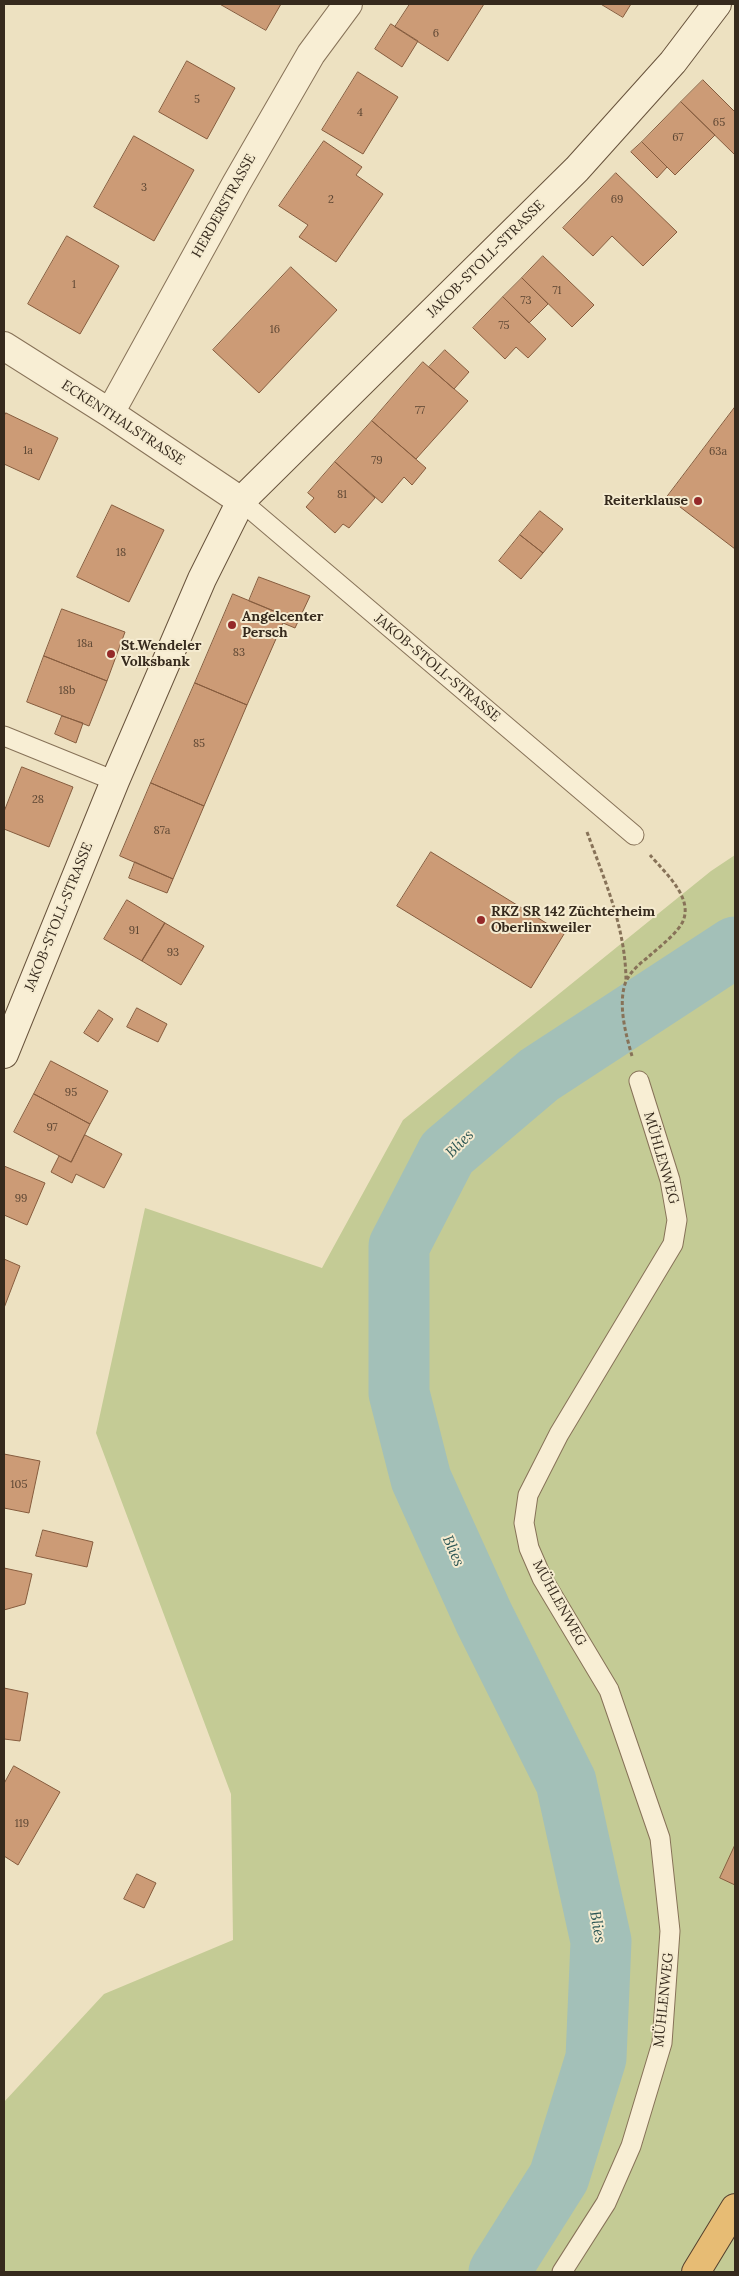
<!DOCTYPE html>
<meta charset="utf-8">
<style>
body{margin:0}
#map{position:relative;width:739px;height:2276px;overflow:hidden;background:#ede1c1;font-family:Lora,serif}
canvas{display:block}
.frame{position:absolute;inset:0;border:5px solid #362a1d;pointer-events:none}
</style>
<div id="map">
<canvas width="739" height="2276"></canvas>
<div class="frame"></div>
</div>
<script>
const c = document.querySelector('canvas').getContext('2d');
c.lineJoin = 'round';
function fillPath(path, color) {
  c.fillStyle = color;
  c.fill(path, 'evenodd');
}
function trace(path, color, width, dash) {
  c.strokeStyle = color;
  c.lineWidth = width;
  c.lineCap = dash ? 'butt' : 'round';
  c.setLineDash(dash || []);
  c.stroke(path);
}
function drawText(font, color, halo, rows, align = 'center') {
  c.font = font + ' Lora,serif';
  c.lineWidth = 4;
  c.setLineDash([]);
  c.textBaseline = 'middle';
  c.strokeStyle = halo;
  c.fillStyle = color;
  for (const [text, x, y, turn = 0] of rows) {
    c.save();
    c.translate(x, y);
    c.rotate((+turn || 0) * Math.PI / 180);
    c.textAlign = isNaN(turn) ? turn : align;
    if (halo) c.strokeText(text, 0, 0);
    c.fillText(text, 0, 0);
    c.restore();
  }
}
fillPath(new Path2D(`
 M 735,855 L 735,2272 L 4,2272 L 4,2102 L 104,1994 L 233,1940 L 231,1794 L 96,1433 L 145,1208 L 322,1268 L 403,1120 L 711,871 Z`), '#c4cb95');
trace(new Path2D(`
 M 499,2272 L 559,2177 L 596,2058 L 601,1941 L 566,1782 L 484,1618 L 421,1479 L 399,1393 L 399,1246 L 447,1153 L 539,1075 L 735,947`), '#a3c0b8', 61);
const building = new Path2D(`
 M 220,4 L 281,4 L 266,30 Z
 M 410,4 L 484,4 L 448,61 L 395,27 Z
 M 601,4 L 631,4 L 623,17 Z
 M 391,24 L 418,41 L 402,67 L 375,49 Z
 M 187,61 L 235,88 L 207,139 L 159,112 Z
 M 358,72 L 398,97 L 363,154 L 322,130 Z
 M 703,80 L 735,112 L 735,155 L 681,102 Z
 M 681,102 L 715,135 L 675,175 L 642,142 Z
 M 134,136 L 194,170 L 154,241 L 94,207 Z
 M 324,141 L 362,167 L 356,175 L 383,194 L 336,262 L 299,237 L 308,225 L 279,206 Z
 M 642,142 L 667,167 L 657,178 L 631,152 Z
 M 616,173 L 677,232 L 643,266 L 612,236 L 593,256 L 563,228 Z
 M 67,236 L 119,266 L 80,334 L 28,304 Z
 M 543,256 L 594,305 L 572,327 L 522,278 Z
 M 291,267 L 337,310 L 259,393 L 213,350 Z
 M 522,278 L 548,304 L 529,323 L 503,297 Z
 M 503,297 L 546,339 L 528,358 L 516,347 L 505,359 L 473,328 Z
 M 445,350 L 469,372 L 454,389 L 429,367 Z
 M 423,362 L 468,401 L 416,459 L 372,421 Z
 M 735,407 L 735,549 L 667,497 Z
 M 6,413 L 58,438 L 39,480 L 4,464 L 4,417 Z
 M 372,421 L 426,468 L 412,485 L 404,477 L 382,503 L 335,462 Z
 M 335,462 L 375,498 L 349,528 L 343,524 L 335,533 L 306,507 L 314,498 L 308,493 Z
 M 112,505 L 164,530 L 129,602 L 77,577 Z
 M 540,511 L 563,529 L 543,553 L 520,535 Z
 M 520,535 L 543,553 L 521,579 L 499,561 Z
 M 259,577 L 310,596 L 295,628 L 283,623 L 286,616 L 249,601 Z
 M 233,594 L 286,616 L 247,705 L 195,683 Z
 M 62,609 L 125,632 L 107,681 L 44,656 Z
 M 44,656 L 107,681 L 89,726 L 27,702 Z
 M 195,683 L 247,705 L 204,806 L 151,783 Z
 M 62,716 L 83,723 L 76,743 L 55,734 Z
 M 22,767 L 73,787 L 49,847 L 4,829 L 4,812 Z
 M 151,783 L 204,806 L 173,879 L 120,856 Z
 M 431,852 L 564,934 L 531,988 L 397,906 Z
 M 135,862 L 173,879 L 167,893 L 129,878 Z
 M 127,900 L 165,923 L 142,961 L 104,939 Z
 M 165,923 L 204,946 L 181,985 L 142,961 Z
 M 137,1008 L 167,1024 L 158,1042 L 127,1027 Z
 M 99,1010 L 113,1019 L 98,1042 L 84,1033 Z
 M 51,1061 L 108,1091 L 90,1124 L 34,1094 Z
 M 34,1094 L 90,1124 L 71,1162 L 14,1132 Z
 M 85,1135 L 122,1154 L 104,1188 L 76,1174 L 72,1183 L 51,1172 L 59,1156 L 71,1162 Z
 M 4,1166 L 45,1183 L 27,1225 L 4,1215 Z
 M 4,1259 L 20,1266 L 4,1308 Z
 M 4,1454 L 40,1461 L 29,1513 L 4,1508 Z
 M 43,1530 L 93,1542 L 87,1567 L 36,1556 Z
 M 4,1568 L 32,1574 L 25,1604 L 4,1610 Z
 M 4,1688 L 28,1693 L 20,1741 L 4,1739 Z
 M 14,1766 L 60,1792 L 18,1865 L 4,1856 L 4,1784 Z
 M 735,1845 L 735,1885 L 720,1878 Z
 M 137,1874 L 156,1883 L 144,1908 L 124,1899 Z`);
fillPath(building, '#cc9b76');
trace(building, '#865c3e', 1);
const service = new Path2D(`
 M 241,501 L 634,835
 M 4,736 L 115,781
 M 562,2272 L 606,2203 L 631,2146 L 662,2043 L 670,1931 L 660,1838 L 609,1690 L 542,1578 L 529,1548 L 524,1523 L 528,1495 L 559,1434 L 673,1244 L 677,1220 L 670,1180 L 639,1081`);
const minor = new Path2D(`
 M 4,346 L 110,413 L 241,501
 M 110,413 L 236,184 L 311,54 L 348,4`);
const secondary = new Path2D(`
 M 4,1054 L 115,781 L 202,579 L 241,501 L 577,169 L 673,62 L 717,4`);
const trunk = new Path2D(`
 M 696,2272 L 735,2208`);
trace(service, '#877258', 21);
trace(minor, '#877258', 30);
trace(secondary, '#68533c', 30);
trace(trunk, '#54402d', 30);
trace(new Path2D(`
 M 587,832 C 605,881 626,929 626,982
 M 632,1056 C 626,1035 618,1006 625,984 C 629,973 638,965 647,958 C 657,949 669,940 678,929 C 700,903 666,874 650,855`), '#877258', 3, [4, 2.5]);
trace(service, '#f8eed4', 19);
trace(minor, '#f8eed4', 28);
trace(secondary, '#f8eed4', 28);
trace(trunk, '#e7bc74', 28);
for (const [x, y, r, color] of [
 [698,501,5,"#952a29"],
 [232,625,5,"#952a29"],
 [111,654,5,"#952a29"],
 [481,920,5,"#952a29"]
]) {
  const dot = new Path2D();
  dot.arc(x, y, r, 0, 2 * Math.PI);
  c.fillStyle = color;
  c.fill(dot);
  trace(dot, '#f5ebd0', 2);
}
drawText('11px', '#5c4633', null, [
 ["6",436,34],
 ["5",197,100],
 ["4",360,113],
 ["65",719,123],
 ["67",678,138],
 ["3",144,188],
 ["2",331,200],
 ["69",617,200],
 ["1",74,285],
 ["71",557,291],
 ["73",526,301],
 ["75",504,326],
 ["16",275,330],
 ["77",420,411],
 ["1a",28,451],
 ["63a",718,452],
 ["79",377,461],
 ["81",342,495],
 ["18",121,553],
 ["18a",85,644],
 ["83",239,653],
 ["18b",67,691],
 ["85",199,744],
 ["28",38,800],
 ["87a",162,831],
 ["91",134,931],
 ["93",173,953],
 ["95",71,1093],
 ["97",52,1128],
 ["99",21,1199],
 ["105",19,1485],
 ["119",22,1824]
]);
drawText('14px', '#362a1d', '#f5ebd0', [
 ["HERDERSTRASSE",224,206,-61],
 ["JAKOB-STOLL-STRASSE",486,259,-45],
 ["ECKENTHALSTRASSE",123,423,33],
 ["JAKOB-STOLL-STRASSE",437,668,40],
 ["JAKOB-STOLL-STRASSE",59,917,-68],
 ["MÜHLENWEG",661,1158,74],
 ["MÜHLENWEG",559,1603,61],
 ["MÜHLENWEG",664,2000,-84]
]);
drawText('bold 14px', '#362a1d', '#f5ebd0', [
 ["Reiterklause",688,501,"right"],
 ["Angelcenter",242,617],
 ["Persch",242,633],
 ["St.Wendeler",121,646],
 ["Volksbank",121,662],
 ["RKZ SR 142 Züchterheim",491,912],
 ["Oberlinxweiler",491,928]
], 'left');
drawText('italic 15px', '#2c5654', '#f5ebd0', [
 ["Blies",460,1144,-45],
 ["Blies",453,1551,66],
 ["Blies",597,1927,80]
]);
</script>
